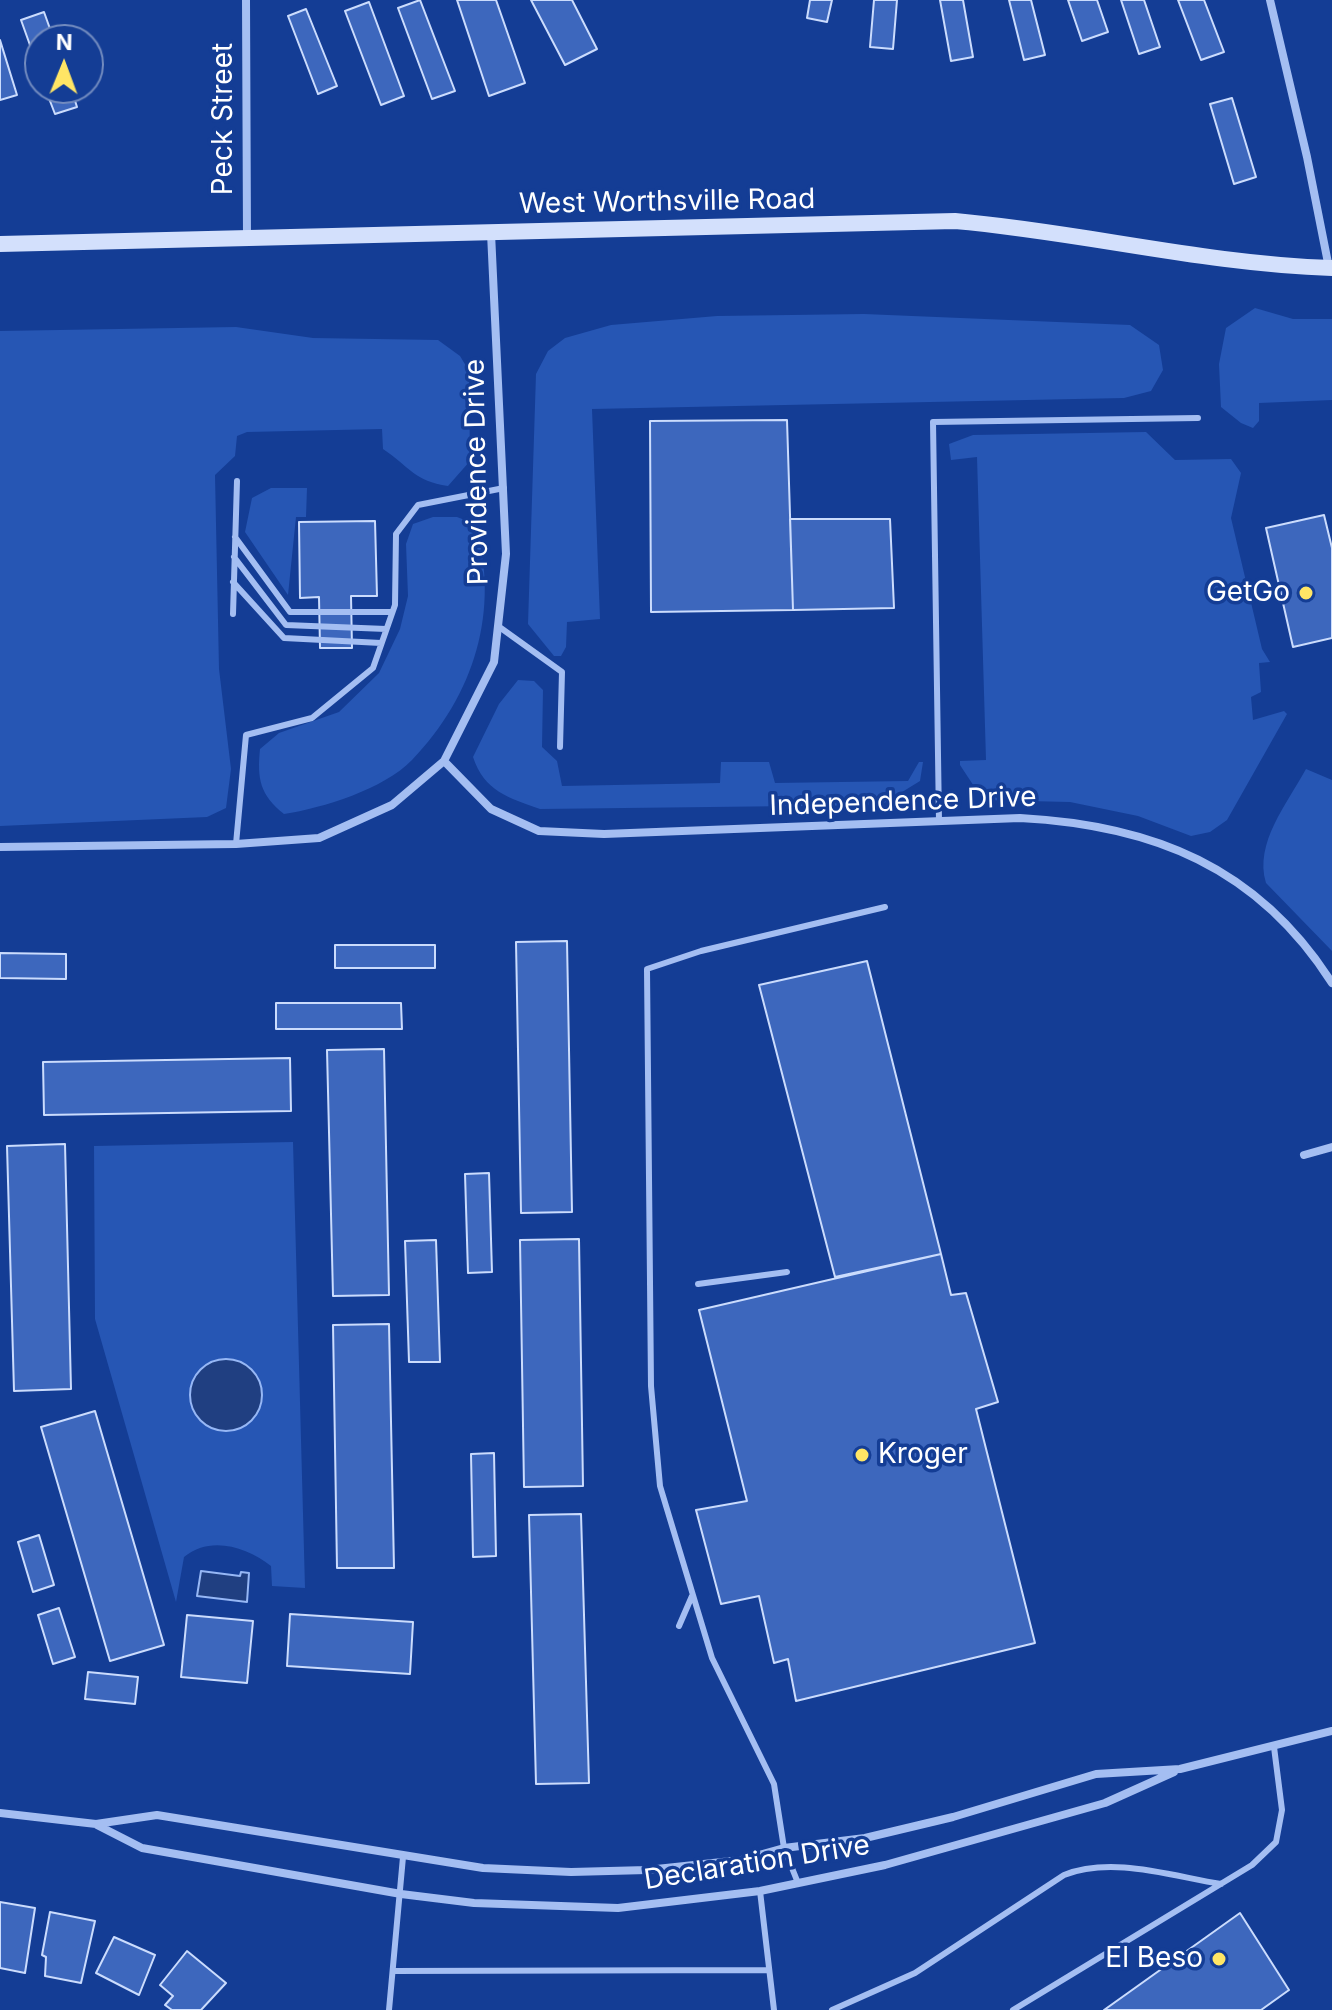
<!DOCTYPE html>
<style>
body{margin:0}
#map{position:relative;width:1332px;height:2010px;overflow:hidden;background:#143d95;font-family:Inter,sans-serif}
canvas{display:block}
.north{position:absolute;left:24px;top:24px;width:80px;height:80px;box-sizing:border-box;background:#143d95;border:2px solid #728bbf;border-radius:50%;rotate:1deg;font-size:22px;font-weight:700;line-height:32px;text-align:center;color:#fff}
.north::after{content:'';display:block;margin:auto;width:28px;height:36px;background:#ffe565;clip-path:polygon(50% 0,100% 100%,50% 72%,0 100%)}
</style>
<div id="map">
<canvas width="1332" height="2010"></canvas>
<div class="north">N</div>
</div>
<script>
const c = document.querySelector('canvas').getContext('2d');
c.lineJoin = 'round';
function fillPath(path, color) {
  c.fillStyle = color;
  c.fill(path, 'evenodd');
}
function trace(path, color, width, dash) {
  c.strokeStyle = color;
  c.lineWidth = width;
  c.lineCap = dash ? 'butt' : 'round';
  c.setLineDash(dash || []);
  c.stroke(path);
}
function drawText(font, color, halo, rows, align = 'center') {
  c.font = font + ' Inter,sans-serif';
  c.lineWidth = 7;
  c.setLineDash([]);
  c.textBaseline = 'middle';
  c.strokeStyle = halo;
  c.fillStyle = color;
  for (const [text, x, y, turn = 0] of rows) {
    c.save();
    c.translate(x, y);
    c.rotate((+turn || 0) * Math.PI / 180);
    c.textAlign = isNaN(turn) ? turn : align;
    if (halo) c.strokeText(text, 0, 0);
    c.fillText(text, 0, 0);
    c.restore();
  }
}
fillPath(new Path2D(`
 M 1255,308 L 1293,319 L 1332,319 L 1332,400 L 1259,403 L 1259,421 L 1253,428 L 1241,423 L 1221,407 L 1219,364 L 1226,328 Z
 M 864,314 L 1130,325 L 1159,345 L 1163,370 L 1151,391 L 1124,398 L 592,409 L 600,619 L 567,622 L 566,647 L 561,656 L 554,656 L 528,624 L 536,374 L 548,351 L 565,338 L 611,325 L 717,316 Z
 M 236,327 L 313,338 L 438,340 L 460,356 L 469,371 L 470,461 L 448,486 C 414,481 411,468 383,449 L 382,429 L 247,432 L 237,436 L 235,456 L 215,475 L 219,669 L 231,769 L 226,808 L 207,817 L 0,826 L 0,331 Z
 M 1146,432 L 1175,460 L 1231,459 L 1241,473 L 1231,518 L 1262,649 L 1270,662 L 1259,663 L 1261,692 L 1251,697 L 1253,720 L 1284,711 L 1287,714 L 1227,820 L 1210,832 L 1191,836 L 1138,816 L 1070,802 L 983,800 L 960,765 L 960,761 L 986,760 L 977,457 L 951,460 L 949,444 L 973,435 Z
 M 271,488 L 307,488 L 306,517 L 296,517 L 288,595 L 245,532 L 252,498 Z
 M 433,517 L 457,517 L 475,524 C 501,610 474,696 412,760 C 384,789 323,808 284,814 C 260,795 257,779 260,749 L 279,733 L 339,712 L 379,673 L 400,629 L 408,596 L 406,544 L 413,524 Z
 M 518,680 L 534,681 L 543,690 L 542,747 L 557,761 L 562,786 L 720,783 L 721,762 L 769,762 L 775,783 L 908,781 L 919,762 L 923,762 L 920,781 L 881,805 L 540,809 C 509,798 484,791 473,757 L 499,704 Z
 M 1306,769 L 1332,780 L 1332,951 L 1266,883 C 1254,843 1287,804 1306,769 Z
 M 293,1142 L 305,1588 L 272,1586 L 271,1566 C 247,1547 210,1535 184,1557 L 176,1602 L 95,1319 L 94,1146 Z`), '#2656b4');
const water = new Path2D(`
 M190 1395a36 36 0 1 1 72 0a36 36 0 1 1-72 0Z
 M 201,1571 L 240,1576 L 241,1572 L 249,1573 L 247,1602 L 197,1596 Z`);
fillPath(water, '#203f81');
trace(water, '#96b7f5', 2);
const building = new Path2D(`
 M 420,0 L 455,91 L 432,99 L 398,8 Z
 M 457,0 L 496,0 L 525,83 L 489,96 Z
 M 531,0 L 572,0 L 597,49 L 565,65 Z
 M 810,0 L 832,0 L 827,22 L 807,18 Z
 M 874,0 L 897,0 L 893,49 L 870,47 Z
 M 940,0 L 963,0 L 973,57 L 951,61 Z
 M 1009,0 L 1031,0 L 1045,55 L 1024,60 Z
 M 1068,0 L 1097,0 L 1108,32 L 1082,41 Z
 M 1121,0 L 1144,0 L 1160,47 L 1139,54 Z
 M 1178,0 L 1204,0 L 1224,52 L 1201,60 Z
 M 369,2 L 404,96 L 381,105 L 345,11 Z
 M 306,9 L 337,86 L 318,94 L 288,16 Z
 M 44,12 L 54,40 L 40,40 L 40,73 L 21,20 Z
 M 0,40 L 17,95 L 0,100 Z
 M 45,88 L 71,88 L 77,107 L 55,114 Z
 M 1232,98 L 1256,177 L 1234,184 L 1210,104 Z
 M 787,420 L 793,610 L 651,612 L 650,421 Z
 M 1324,515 L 1332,548 L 1332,638 L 1293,647 L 1266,528 Z
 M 790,519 L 890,519 L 894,608 L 793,610 Z
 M 375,521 L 377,596 L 351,596 L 352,648 L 320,648 L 319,597 L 300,598 L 299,522 Z
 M 567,941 L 572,1212 L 521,1213 L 516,942 Z
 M 335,945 L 435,945 L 435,968 L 335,968 Z
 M 0,953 L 66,954 L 66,979 L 0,978 Z
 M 867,961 L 941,1254 L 835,1277 L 759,985 Z
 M 276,1003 L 401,1003 L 402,1029 L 276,1029 Z
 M 384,1049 L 389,1295 L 333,1296 L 327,1050 Z
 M 290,1058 L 291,1111 L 44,1115 L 43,1062 Z
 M 65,1144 L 71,1389 L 14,1391 L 7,1146 Z
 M 489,1173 L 492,1272 L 468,1273 L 465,1174 Z
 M 579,1239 L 583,1486 L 524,1487 L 520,1240 Z
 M 436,1240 L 440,1362 L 409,1362 L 405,1241 Z
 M 941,1254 L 951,1295 L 966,1293 L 998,1402 L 976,1409 L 1035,1643 L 796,1701 L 788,1659 L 774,1663 L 759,1596 L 721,1604 L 696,1510 L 747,1501 L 699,1310 Z
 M 389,1324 L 394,1568 L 337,1568 L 333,1325 Z
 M 95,1411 L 164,1645 L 110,1661 L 41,1427 Z
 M 494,1453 L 496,1556 L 473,1557 L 471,1454 Z
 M 581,1514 L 589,1783 L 536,1784 L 529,1515 Z
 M 39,1535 L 54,1585 L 33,1592 L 18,1542 Z
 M 59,1608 L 75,1657 L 53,1664 L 38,1615 Z
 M 290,1614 L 413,1622 L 410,1674 L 287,1666 Z
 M 187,1615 L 253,1621 L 247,1683 L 181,1677 Z
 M 88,1672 L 138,1677 L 135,1704 L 85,1699 Z
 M 0,1902 L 35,1908 L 25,1973 L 0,1968 Z
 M 50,1912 L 95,1921 L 81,1983 L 45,1976 L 46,1957 L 42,1955 Z
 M 1240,1913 L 1289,1990 L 1261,2010 L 1104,2010 Z
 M 114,1937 L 155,1955 L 139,1995 L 96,1973 Z
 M 187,1951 L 226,1983 L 201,2010 L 172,2010 L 165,2005 L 173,1996 L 160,1985 Z`);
fillPath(building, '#3d67bd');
trace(building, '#cbdcfd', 2);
trace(new Path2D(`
 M 235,537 L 290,612 L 392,612
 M 234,557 L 286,625 L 386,629
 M 233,582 L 284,638 L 381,643
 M 233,614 L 237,481
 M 498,626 L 562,672 L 560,747
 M 939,821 L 933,422 L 1198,418
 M 236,844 L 246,735 L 312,718 L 373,668 L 395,605 L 396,534 L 418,505 L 504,488
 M 698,1284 L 787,1272
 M 679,1626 L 692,1596
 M 798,1883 L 784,1848 L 774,1784 L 712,1658 L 660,1486 L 651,1386 L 647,969 L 701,951 L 885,907
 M 760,1891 L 774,2010
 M 393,1971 L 769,1970
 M 389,2010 L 403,1857
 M 832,2010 L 915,1973 L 1064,1875 C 1112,1856 1171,1876 1221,1884
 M 1013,2010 L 1252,1865 L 1276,1842 L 1282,1810 L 1274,1747`), '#a4bef2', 6);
trace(new Path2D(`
 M 246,0 L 247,238
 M 1270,0 L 1307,157 L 1329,268
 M 444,761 L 491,809 L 539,831 L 604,834 L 1020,818 C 1153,825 1258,867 1332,983
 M 0,847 L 236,844 L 319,838 L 392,805 L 444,761 L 494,662 L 506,554 L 491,233
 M 1304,1155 L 1332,1147
 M 0,1813 L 96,1824 L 157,1815 L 483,1868 L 571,1872 L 647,1870 L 741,1860 L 784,1848 L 865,1838 L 953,1817 L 1096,1774 L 1180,1769 L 1332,1731
 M 97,1825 L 142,1848 L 401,1894 L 474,1903 L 618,1908 L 760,1891 L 885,1865 L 1105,1803 L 1174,1772`), '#a4bef2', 8);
trace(new Path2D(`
 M 0,244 L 955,221 C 1081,232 1205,264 1332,268`), '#d3e0fc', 16);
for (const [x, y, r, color] of [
 [1306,593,8,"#ffe565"],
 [862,1455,8,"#ffe565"],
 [1219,1959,8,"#ffe565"]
]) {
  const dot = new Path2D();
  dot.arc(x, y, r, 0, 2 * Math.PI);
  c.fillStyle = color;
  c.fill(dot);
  trace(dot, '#143d95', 3);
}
drawText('28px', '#fff', '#143d95', [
 ["Peck Street",224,119,-90],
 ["West Worthsville Road",667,202,-1],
 ["Providence Drive",477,472,-91],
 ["Independence Drive",903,802,-2],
 ["Declaration Drive",757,1863,-9]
]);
drawText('28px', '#fff', '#143d95', [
 ["GetGo",1290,593],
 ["Kroger",878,1455,"left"],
 ["El Beso",1203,1959]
], 'right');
</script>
